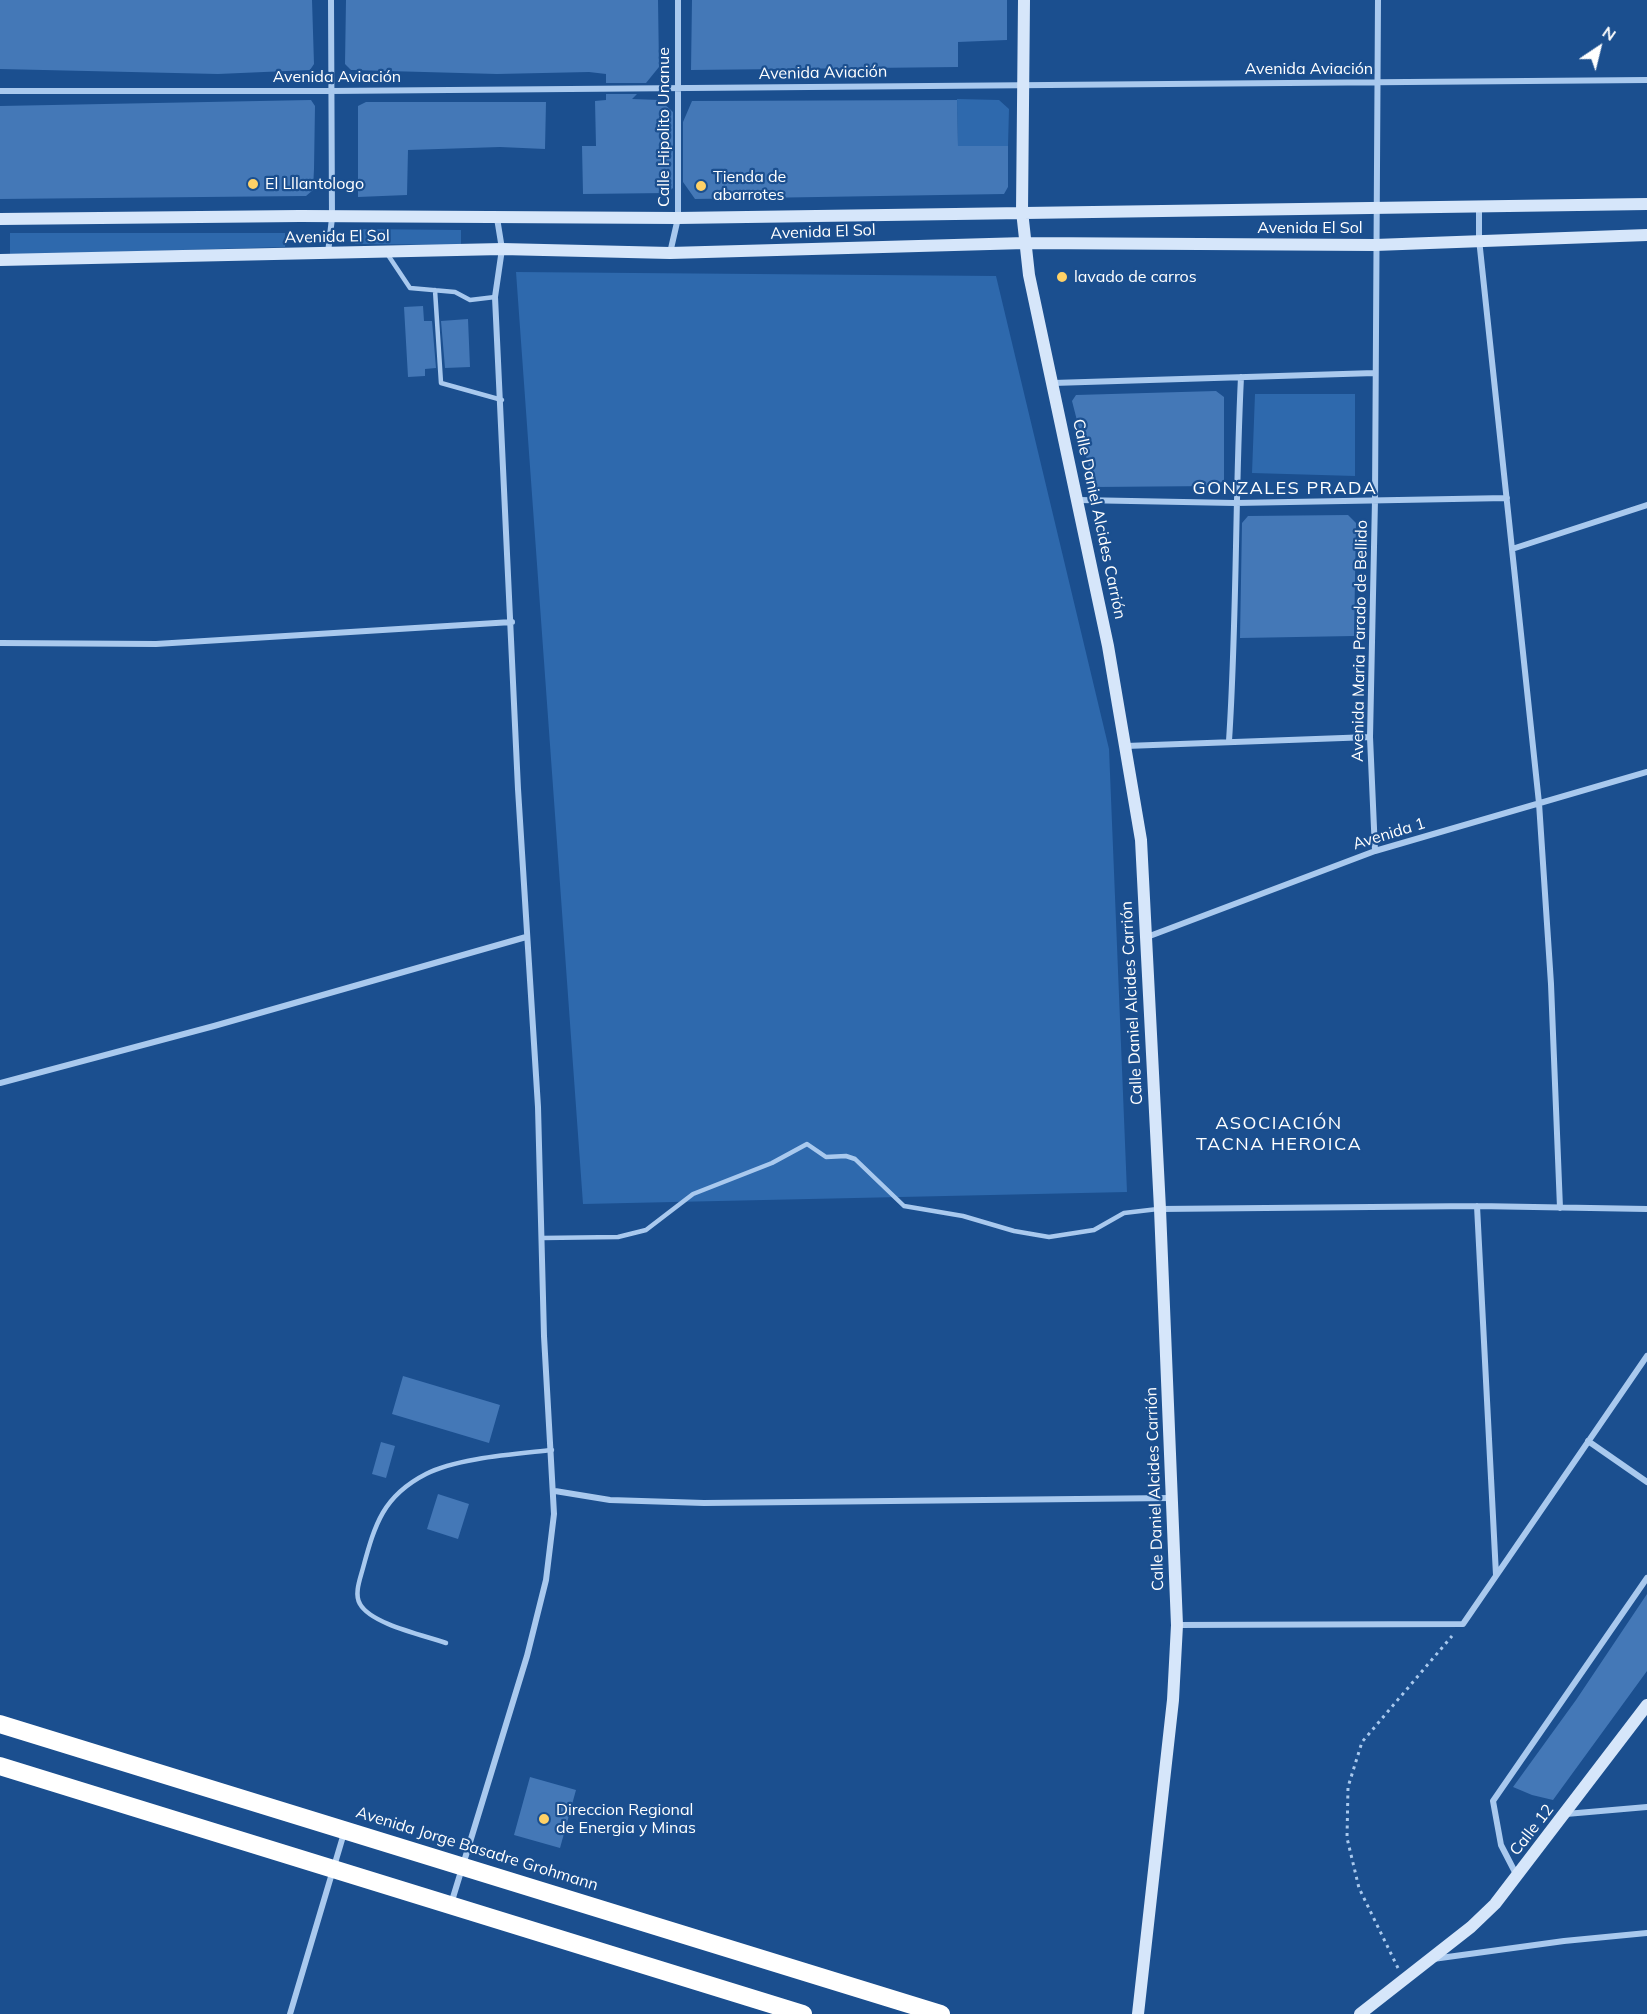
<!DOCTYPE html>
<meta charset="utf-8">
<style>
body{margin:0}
#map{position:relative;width:1647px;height:2014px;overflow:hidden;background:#1b4f8f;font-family:Mulish,sans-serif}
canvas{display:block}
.north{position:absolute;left:1569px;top:18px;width:60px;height:60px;-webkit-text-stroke:4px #1b4f8f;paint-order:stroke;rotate:35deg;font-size:16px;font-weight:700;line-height:24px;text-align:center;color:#fff}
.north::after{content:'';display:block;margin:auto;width:21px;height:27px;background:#fff;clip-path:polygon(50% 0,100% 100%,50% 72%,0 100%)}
</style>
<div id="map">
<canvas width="1647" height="2014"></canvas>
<div class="north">N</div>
</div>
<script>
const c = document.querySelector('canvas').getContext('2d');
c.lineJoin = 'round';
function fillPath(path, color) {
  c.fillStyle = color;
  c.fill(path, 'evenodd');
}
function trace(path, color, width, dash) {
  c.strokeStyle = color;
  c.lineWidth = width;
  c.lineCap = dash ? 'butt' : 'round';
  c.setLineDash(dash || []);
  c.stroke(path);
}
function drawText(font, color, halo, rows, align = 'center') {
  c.font = font + ' Mulish,sans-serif';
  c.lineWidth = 4.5;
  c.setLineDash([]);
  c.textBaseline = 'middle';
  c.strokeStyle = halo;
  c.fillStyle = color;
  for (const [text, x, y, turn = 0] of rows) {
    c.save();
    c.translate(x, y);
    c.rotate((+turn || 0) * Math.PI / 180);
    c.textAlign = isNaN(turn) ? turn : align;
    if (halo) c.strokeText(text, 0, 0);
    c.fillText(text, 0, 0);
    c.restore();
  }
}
fillPath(new Path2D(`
 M 957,99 L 999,100 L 1009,109 L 1008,146 L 958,146 Z
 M 355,229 L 461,230 L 461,245 L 355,244 Z
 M 10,233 L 285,233 L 285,247 L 10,255 Z
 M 516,272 L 996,276 L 1109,749 L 1127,1192 L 583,1204 Z
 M 1255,394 L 1355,394 L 1355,476 L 1252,473 Z`), '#2e69ad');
fillPath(new Path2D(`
 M 0,0 L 312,0 L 314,64 L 310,70 L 218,74 L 0,69 Z
 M 346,0 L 658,0 L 659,67 L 646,83 L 606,83 L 606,74 L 589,72 L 497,74 L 351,70 L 345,64 Z
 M 692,0 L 1007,0 L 1007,40 L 958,42 L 958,67 L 691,70 Z
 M 606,94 L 637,94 L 632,99 L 660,100 L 673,112 L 673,188 L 667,193 L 583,194 L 582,146 L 596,146 L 595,101 L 606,100 Z
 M 311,100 L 315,106 L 314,169 L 313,190 L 306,196 L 0,199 L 0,106 Z
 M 957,100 L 958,146 L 1008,146 L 1008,187 L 1004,194 L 695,199 L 683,182 L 683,122 L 692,101 Z
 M 366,102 L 546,102 L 545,149 L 500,147 L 408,150 L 407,195 L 358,197 L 358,106 Z
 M 423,306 L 424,321 L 432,321 L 436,368 L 425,369 L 425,376 L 408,377 L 404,307 Z
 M 468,319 L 470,367 L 445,368 L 441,321 Z
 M 1216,391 L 1224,397 L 1224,480 L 1216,486 L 1094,487 L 1072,401 L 1076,395 Z
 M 1348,515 L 1356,523 L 1354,636 L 1240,638 L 1242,523 L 1248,516 Z
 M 403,1376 L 500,1405 L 489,1443 L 392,1414 Z
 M 381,1442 L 395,1446 L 386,1478 L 372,1474 Z
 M 438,1494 L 469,1504 L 458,1539 L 427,1529 Z
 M 1647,1594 L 1647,1671 L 1553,1800 L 1532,1795 L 1513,1787 L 1576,1700 Z
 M 530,1777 L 576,1790 L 560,1848 L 514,1835 Z`), '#4478b7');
trace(new Path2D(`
 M 1398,1968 L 1359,1888 L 1347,1838 L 1348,1787 L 1362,1742 L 1452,1636`), '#a9c9ee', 3, [3, 4.5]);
trace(new Path2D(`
 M 388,255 L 410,288 L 455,292 L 470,300 L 495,297
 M 435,290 L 441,383 L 502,400
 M 542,1238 L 618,1237 L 646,1230 L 693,1194 L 772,1163 L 807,1144 L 826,1157 L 846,1156 L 855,1159 L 904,1206 L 963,1216 L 1014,1231 L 1049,1237 L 1094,1230 L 1124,1213 L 1158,1209
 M 446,1643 C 423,1635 371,1624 360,1604 C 354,1594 360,1579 363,1568 C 375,1524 383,1496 426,1474 C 456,1458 517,1454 552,1450`), '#a9c9ee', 4.5);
trace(new Path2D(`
 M 0,91 L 330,91 L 1647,80
 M 1479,208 L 1479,239 L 1539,803 L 1551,984 L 1560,1208
 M 328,253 L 332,218 L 331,0
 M 670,253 L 678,218 L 678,0
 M 1053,383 L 1375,373
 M 1079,500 L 1235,503 L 1507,498
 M 1512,549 L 1647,505
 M 0,643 L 156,644 L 512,622
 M 1229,741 C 1237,620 1235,498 1241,377
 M 1126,746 L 1370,737
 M 1375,851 L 1370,737 L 1375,500 L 1378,0
 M 1147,937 L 1375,851 L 1647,772
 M 0,1083 L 214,1026 L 526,937
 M 1477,1206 L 1496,1575
 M 1160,1209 L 1477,1206 L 1647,1209
 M 1588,1441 L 1647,1482
 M 555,1491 L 610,1500 L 704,1503 L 1171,1498
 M 1177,1625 L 1463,1624 L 1647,1356
 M 1566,1814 L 1647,1807
 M 1517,1876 L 1501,1845 L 1493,1801 L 1647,1578
 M 451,1904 L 527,1656 L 546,1580 L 554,1514 L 544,1336 L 538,1107 L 518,789 L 495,297 L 502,249 L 497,218
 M 1433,1959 L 1564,1941 L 1647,1933
 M 290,2014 L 344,1833`), '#a9c9ee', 6);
trace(new Path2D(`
 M 1024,0 L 1022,211 L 1029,275 L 1108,646 L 1141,840 L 1160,1209 L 1177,1625 L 1173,1700 L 1138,2014
 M 0,219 L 300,216 L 678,218 L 1647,204
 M 0,260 L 502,249 L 670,253 L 1025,243 L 1375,245 L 1647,235
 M 1360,2014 L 1471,1927 L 1495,1904 L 1647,1705`), '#d6e6fa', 12);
trace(new Path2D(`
 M 0,1724 L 941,2014
 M 0,1766 L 803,2014`), '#fff', 18);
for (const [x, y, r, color] of [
 [253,184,6,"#ffd166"],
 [701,186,6,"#ffd166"],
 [1062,277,6,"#ffd166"],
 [544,1819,6,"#ffd166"]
]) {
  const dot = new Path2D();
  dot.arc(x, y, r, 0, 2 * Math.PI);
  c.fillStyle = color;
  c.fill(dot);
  trace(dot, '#1b4f8f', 2);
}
drawText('16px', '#fff', '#1b4f8f', [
 ["Avenida Aviación",1309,69],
 ["Avenida Aviación",823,73,-1],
 ["Avenida Aviación",337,77],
 ["Calle Hipolito Unanue",664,127,-90],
 ["Avenida El Sol",1310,228],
 ["Avenida El Sol",823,232,-2],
 ["Avenida El Sol",337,237,-1],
 ["Calle Daniel Alcides Carrión",1099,519,78],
 ["Avenida Maria Parado de Bellido",1360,641,-89],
 ["Avenida 1",1389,834,-17],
 ["Calle Daniel Alcides Carrión",1132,1003,-93],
 ["Calle Daniel Alcides Carrión",1155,1489,-92],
 ["Calle 12",1532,1830,-52],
 ["Avenida Jorge Basadre Grohmann",477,1849,17]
]);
drawText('16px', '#fff', '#1b4f8f', [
 ["Tienda de",713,177],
 ["abarrotes",713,195],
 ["El Lllantologo",265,184],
 ["lavado de carros",1074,277],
 ["Direccion Regional",556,1810],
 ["de Energia y Minas",556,1828]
], 'left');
c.letterSpacing = '1.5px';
drawText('18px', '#fff', '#1b4f8f', [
 ["GONZALES PRADA",1285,489],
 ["ASOCIACIÓN",1279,1124],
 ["TACNA HEROICA",1279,1145]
]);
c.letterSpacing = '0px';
</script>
